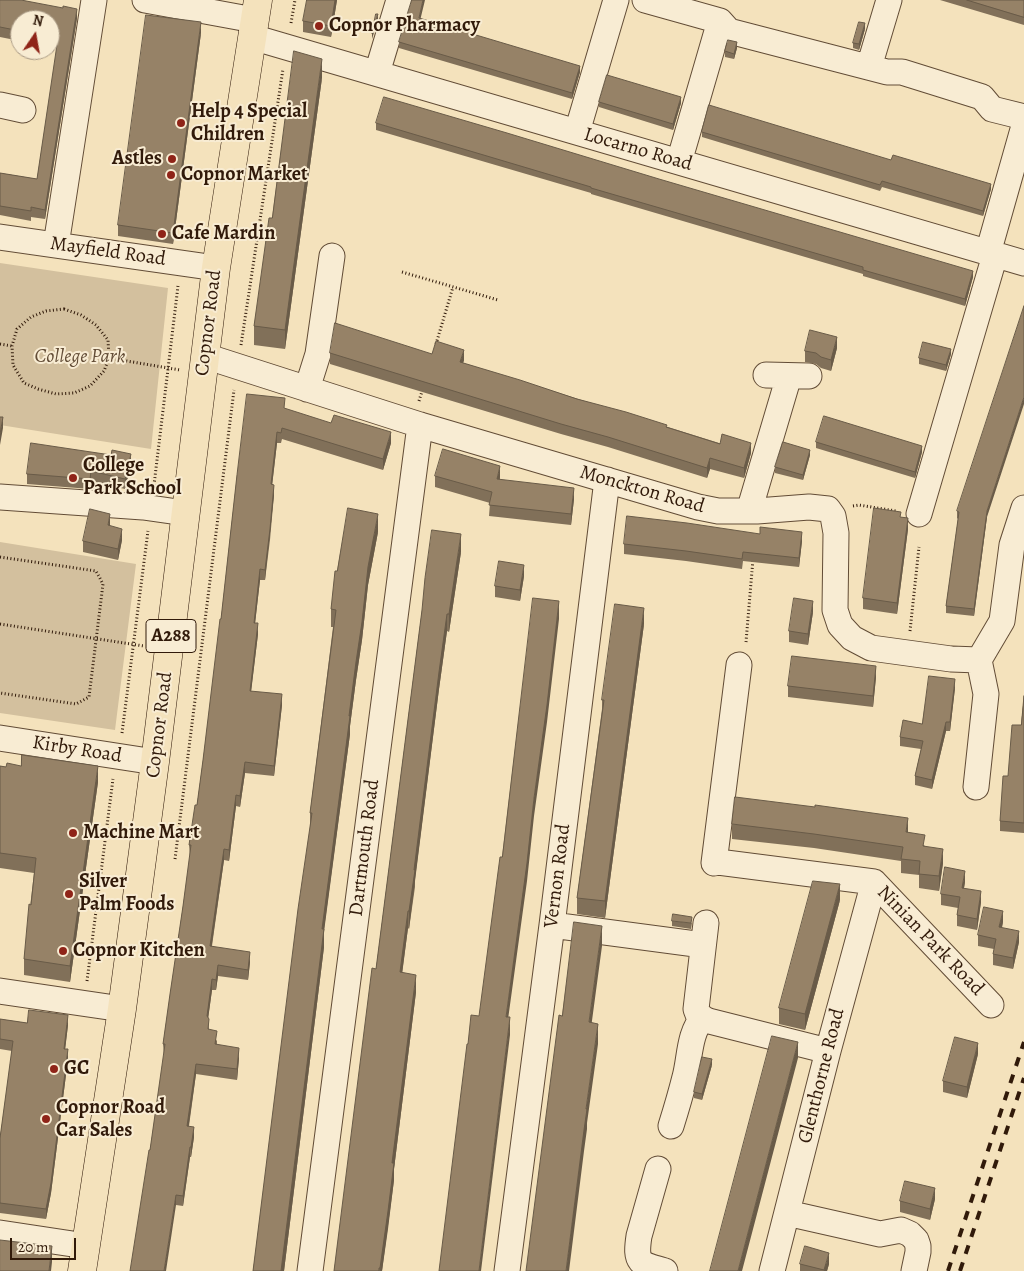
<!DOCTYPE html>
<style>
body{margin:0}
#map{position:relative;width:1024px;height:1271px;overflow:hidden;background:#f4e2bc;font-family:Alegreya,serif}
canvas{display:block}
.north{position:absolute;left:10px;top:10px;width:50px;height:50px;box-sizing:border-box;background:#f8ecd3;border:1px solid #a89883;border-radius:50%;rotate:12deg;font-size:14px;font-weight:700;line-height:20px;text-align:center;color:#311a0a}
.north::after{content:'';display:block;margin:auto;width:18px;height:22px;background:#8f2418;clip-path:polygon(50% 0,100% 100%,50% 72%,0 100%)}
.scale{position:absolute;left:10px;top:1238px;width:66px;height:22px;box-sizing:border-box;border:2px solid #311a0a;border-top:0;padding-left:6px;font-size:15px;line-height:18px;white-space:nowrap;color:#311a0a;-webkit-text-stroke:4px #f8ecd3;paint-order:stroke}
</style>
<div id="map">
<canvas width="1024" height="1271"></canvas>
<div class="north">N</div>
<div class="scale">20 m</div>
</div>
<script>
const c = document.querySelector('canvas').getContext('2d');
c.lineJoin = 'round';
function fillPath(path, color) {
  c.fillStyle = color;
  c.fill(path, 'evenodd');
}
function trace(path, color, width, dash) {
  c.strokeStyle = color;
  c.lineWidth = width;
  c.lineCap = dash ? 'butt' : 'round';
  c.setLineDash(dash || []);
  c.stroke(path);
}
function drawText(font, color, halo, rows, align = 'center') {
  c.font = font + ' Alegreya,serif';
  c.lineWidth = 4;
  c.setLineDash([]);
  c.textBaseline = 'middle';
  c.strokeStyle = halo;
  c.fillStyle = color;
  for (const [text, x, y, turn = 0] of rows) {
    c.save();
    c.translate(x, y);
    c.rotate((+turn || 0) * Math.PI / 180);
    c.textAlign = isNaN(turn) ? turn : align;
    if (halo) c.strokeText(text, 0, 0);
    c.fillText(text, 0, 0);
    c.restore();
  }
}
fillPath(new Path2D(`
 M 0,263 L 168,288 L 151,449 L 0,425 Z
 M 0,542 L 136,564 L 115,730 L 0,713 Z`), '#d3c09e');
const minor = new Path2D(`
 M 145,0 L 254,20
 M 645,0 L 720,21 L 729,31 L 887,72 L 902,72 L 982,97 L 992,109 L 1024,117
 M 252,37 L 1024,263
 M 869,67 L 889,0
 M 377,73 L 399,0
 M 0,105 L 23,110
 M 577,132 L 616,0
 M 679,162 L 720,21
 M 0,237 L 216,268
 M 56,245 L 94,0
 M 988,253 L 1024,126
 M 205,356 L 420,425 L 698,507 L 718,511 L 757,511 L 809,507 L 828,509 L 833,516 L 836,533 L 835,610 L 840,625 L 852,638 L 871,648 L 951,659 L 979,660
 M 766,375 L 809,376
 M 307,389 L 318,354 L 332,256
 M 0,497 L 143,507 L 185,513
 M 749,511 L 789,376
 M 919,514 L 995,255
 M 739,665 L 714,863 L 718,862 L 874,882 L 991,1005
 M 0,738 L 155,762
 M 976,787 L 986,694 L 979,660 L 1002,621 L 1012,545 L 1024,508
 M 706,923 L 696,1009 L 699,1017 L 709,1021 L 828,1051
 M 552,925 L 703,945
 M 0,991 L 122,1009
 M 671,1126 C 676,1110 681,1093 685,1077 C 690,1059 689,1032 703,1018
 M 658,1169 L 639,1236 C 635,1263 639,1264 665,1271
 M 787,1213 L 880,1234 L 901,1230 L 910,1234 L 916,1240 L 918,1246 L 918,1252 L 914,1271
 M 0,1233 L 86,1246
 M 310,1271 L 420,425
 M 507,1271 L 552,925 L 607,480
 M 772,1271 L 828,1051 L 874,882`);
const major = new Path2D(`
 M 82,1271 L 122,1009 L 155,762 L 216,268 L 258,0`);
trace(minor, '#624c36', 27);
trace(major, '#311a0a', 29);
trace(new Path2D(`
 M 291,23 L 295,0
 M 402,272 L 498,300
 M 64,309 L 81,315 L 96,325 L 108,340 L 109,358 L 104,371 L 90,386 L 74,393 L 56,394 L 38,389 L 24,383 L 13,365 L 12,346 L 17,329 L 31,317 L 46,311 Z
 M 0,344 L 12,346
 M 436,344 L 453,287
 M 241,345 L 283,69
 M 109,358 L 180,370
 M 419,401 L 423,388
 M 154,485 L 178,286
 M 853,506 L 859,505 L 896,511
 M 0,557 L 96,571 L 103,584 L 89,697 L 76,704 L 0,693
 M 0,624 L 144,646
 M 910,631 L 919,547
 M 746,642 L 753,559
 M 122,733 L 148,531
 M 175,859 L 234,390
 M 87,981 L 113,779`), '#311a0a', 3, [1, 2.5]);
trace(minor, '#f8ecd3', 25);
trace(major, '#f4e2bc', 28);
trace(new Path2D(`
 M 948,1271 L 1024,1042
 M 960,1271 L 1024,1078`), '#311a0a', 4, [9, 9]);
fillPath(new Path2D(`
 M 0,0 L 77,18 L 45,219 L 31,217 L 31,221 L 0,215 L 0,173 L 37,179 L 57,48 L 50,46 L 50,20 L 20,20 L 20,41 L 0,37 Z
 M 307,0 L 337,0 L 331,37 L 303,32 L 303,21 Z
 M 940,0 L 1024,0 L 1024,25 Z
 M 420,19 L 580,72 L 572,99 L 399,48 L 399,42 Z
 M 865,29 L 859,50 L 853,48 L 853,43 Z
 M 201,33 L 173,244 L 118,236 L 118,225 Z
 M 737,48 L 734,59 L 725,57 L 725,51 Z
 M 322,78 L 285,349 L 254,345 L 254,326 L 272,218 Z
 M 599,102 L 681,103 L 673,130 L 599,107 Z
 M 376,123 L 973,277 L 965,306 L 863,276 L 863,274 L 591,194 L 591,193 L 376,130 Z
 M 702,132 L 891,160 L 991,189 L 983,216 L 882,187 L 880,191 L 702,137 Z
 M 837,348 L 831,371 L 821,368 L 816,364 L 805,362 L 805,351 Z
 M 330,353 L 432,354 L 464,360 L 463,363 L 751,453 L 744,478 L 710,469 L 707,478 L 608,447 L 561,434 L 330,364 Z
 M 951,354 L 946,371 L 919,364 L 919,358 Z
 M 285,409 L 391,443 L 383,470 L 282,439 L 281,443 L 277,443 L 272,485 L 274,495 L 270,540 L 265,580 L 260,580 L 255,623 L 258,634 L 251,691 L 282,705 L 274,776 L 245,773 L 240,807 L 236,806 L 229,861 L 224,860 L 212,946 L 250,962 L 248,980 L 218,976 L 216,990 L 212,990 L 208,1018 L 209,1030 L 217,1041 L 217,1045 L 239,1058 L 237,1080 L 196,1074 L 189,1126 L 194,1137 L 191,1157 L 190,1157 L 183,1206 L 176,1205 L 150,1150 L 164,1055 L 163,1044 L 183,906 L 190,856 L 189,845 L 197,805 L 203,760 L 221,619 L 237,475 Z
 M 816,442 L 922,452 L 915,478 L 816,448 Z
 M 810,455 L 803,480 L 775,473 L 775,467 Z
 M 131,464 L 125,489 L 91,481 L 90,489 L 27,484 L 27,474 Z
 M 435,476 L 500,477 L 500,480 L 574,499 L 571,525 L 489,516 L 490,503 L 435,487 Z
 M 957,511 L 987,517 L 974,616 L 946,613 L 946,606 L 958,519 L 957,518 Z
 M 901,517 L 908,529 L 897,614 L 863,609 L 863,598 Z
 M 110,526 L 122,540 L 118,560 L 83,552 L 83,541 Z
 M 378,532 L 368,585 L 362,640 L 356,680 L 350,726 L 350,734 L 324,929 L 324,947 L 284,1271 L 253,1271 L 310,828 L 310,813 L 333,627 L 331,627 L 331,609 L 337,571 Z
 M 802,541 L 799,567 L 743,561 L 742,569 L 686,561 L 624,554 L 624,544 Z
 M 461,552 L 449,632 L 447,631 L 439,689 L 415,879 L 415,887 L 409,929 L 408,928 L 402,973 L 416,992 L 394,1169 L 394,1180 L 382,1271 L 334,1271 L 376,969 L 422,610 Z
 M 524,576 L 520,601 L 495,597 L 495,586 Z
 M 813,612 L 808,645 L 789,642 L 789,631 Z
 M 644,624 L 605,918 L 577,914 L 577,898 L 602,709 L 602,700 Z
 M 876,677 L 873,707 L 788,697 L 788,686 Z
 M 955,688 L 950,731 L 946,731 L 932,789 L 915,785 L 915,776 L 921,749 L 900,746 L 900,737 L 922,724 Z
 M 1024,696 L 1024,833 L 1000,831 L 1000,821 L 1008,776 L 1021,725 Z
 M 0,766 L 98,782 L 70,982 L 24,975 L 24,959 L 34,873 L 0,868 Z
 M 732,824 L 908,833 L 925,846 L 943,863 L 939,891 L 919,888 L 919,875 L 901,873 L 901,861 L 814,848 L 732,839 Z
 M 965,882 L 964,888 L 981,902 L 977,930 L 957,926 L 957,915 L 958,908 L 941,905 L 941,894 Z
 M 840,900 L 805,1030 L 779,1024 L 779,1008 Z
 M 672,921 L 692,923 L 691,929 L 672,926 Z
 M 1003,922 L 1002,928 L 1019,942 L 1013,969 L 993,965 L 993,954 L 994,949 L 978,946 L 978,935 Z
 M 0,1019 L 27,1023 L 68,1025 L 65,1049 L 68,1059 L 51,1193 L 46,1219 L 0,1213 L 0,1138 L 12,1051 L 0,1049 Z
 M 978,1054 L 967,1098 L 943,1092 L 943,1081 Z
 M 712,1065 L 702,1100 L 694,1098 L 694,1092 Z
 M 935,1199 L 930,1220 L 900,1212 L 900,1201 Z
 M 800,1264 L 829,1264 L 827,1271 L 800,1271 Z`), '#817059');
fillPath(new Path2D(`
 M 335,0 L 337,0 L 331,37 L 331,26 Z
 M 423,0 L 425,0 L 419,25 L 419,18 Z
 M 77,9 L 77,18 L 45,219 L 45,210 Z
 M 378,14 L 378,20 L 372,39 L 372,33 Z
 M 201,22 L 201,33 L 173,244 L 173,233 Z
 M 865,23 L 865,29 L 859,50 L 859,44 Z
 M 737,42 L 737,48 L 734,59 L 734,54 Z
 M 322,59 L 322,78 L 285,349 L 285,330 Z
 M 580,66 L 580,72 L 572,99 L 572,93 Z
 M 681,97 L 681,103 L 673,130 L 673,124 Z
 M 991,184 L 991,189 L 983,216 L 983,211 Z
 M 973,271 L 973,277 L 965,306 L 965,299 Z
 M 837,337 L 837,348 L 831,371 L 831,360 Z
 M 951,349 L 951,354 L 946,371 L 946,365 Z
 M 464,350 L 464,360 L 460,373 L 460,362 Z
 M 1024,397 L 1024,404 L 987,517 L 974,616 L 974,609 L 987,511 Z
 M 3,417 L 3,428 L 0,445 L 0,434 Z
 M 277,432 L 277,443 L 271,495 L 271,484 Z
 M 391,432 L 391,443 L 383,470 L 383,459 Z
 M 751,443 L 751,453 L 744,478 L 744,468 Z
 M 922,446 L 922,452 L 915,478 L 915,472 Z
 M 810,450 L 810,455 L 803,480 L 803,475 Z
 M 131,454 L 131,464 L 125,489 L 125,479 Z
 M 710,458 L 710,469 L 707,478 L 707,468 Z
 M 500,466 L 500,477 L 497,490 L 497,479 Z
 M 91,471 L 91,481 L 90,489 L 90,479 Z
 M 274,485 L 274,495 L 265,580 L 265,570 Z
 M 574,488 L 574,499 L 571,525 L 571,514 Z
 M 110,514 L 110,525 L 108,536 L 108,525 Z
 M 378,514 L 378,532 L 368,585 L 362,640 L 356,680 L 356,662 L 368,567 Z
 M 908,518 L 908,529 L 897,614 L 897,603 Z
 M 122,529 L 122,540 L 118,560 L 118,549 Z
 M 802,532 L 802,541 L 799,567 L 799,558 Z
 M 461,534 L 461,552 L 449,632 L 449,614 Z
 M 524,565 L 524,576 L 520,601 L 520,590 Z
 M 260,569 L 260,580 L 254,633 L 254,623 Z
 M 559,601 L 559,619 L 547,722 L 534,816 L 527,881 L 506,1034 L 506,1017 Z
 M 813,601 L 813,612 L 808,645 L 808,634 Z
 M 644,608 L 644,624 L 605,918 L 605,901 L 616,815 Z
 M 447,614 L 447,631 L 439,689 L 409,929 L 409,911 L 414,870 L 439,672 Z
 M 258,623 L 258,634 L 250,701 L 250,691 Z
 M 356,662 L 356,680 L 350,726 L 350,734 L 322,947 L 322,929 Z
 M 876,666 L 876,677 L 873,707 L 873,696 Z
 M 955,679 L 955,688 L 950,731 L 950,722 Z
 M 282,694 L 282,705 L 274,776 L 274,766 Z
 M 946,722 L 946,731 L 932,789 L 932,780 Z
 M 245,762 L 245,773 L 240,807 L 240,796 Z
 M 98,766 L 98,782 L 70,982 L 70,966 Z
 M 236,795 L 236,806 L 229,861 L 229,850 Z
 M 908,818 L 908,833 L 906,832 Z
 M 224,849 L 224,860 L 210,957 L 210,946 Z
 M 943,849 L 943,863 L 939,891 L 939,876 Z
 M 965,871 L 965,882 L 962,899 L 962,888 Z
 M 840,884 L 840,900 L 805,1030 L 805,1014 Z
 M 981,891 L 981,902 L 977,930 L 977,919 Z
 M 408,911 L 408,928 L 400,990 L 400,972 Z
 M 1003,911 L 1003,922 L 999,938 L 999,927 Z
 M 602,926 L 602,946 L 589,1043 L 589,1022 Z
 M 324,929 L 324,947 L 284,1271 L 281,1271 Z
 M 1019,931 L 1019,942 L 1013,969 L 1013,958 Z
 M 250,952 L 250,962 L 248,980 L 248,970 Z
 M 218,965 L 218,976 L 216,990 L 216,980 Z
 M 416,975 L 416,992 L 394,1169 L 394,1180 L 388,1229 L 382,1271 L 380,1271 L 392,1163 Z
 M 212,979 L 212,990 L 207,1027 L 207,1016 Z
 M 68,1015 L 68,1025 L 64,1059 L 64,1049 Z
 M 510,1017 L 510,1035 L 481,1271 L 479,1271 Z
 M 598,1024 L 598,1044 L 587,1123 L 587,1129 L 584,1151 L 569,1271 L 566,1271 L 586,1109 Z
 M 798,1042 L 798,1058 L 742,1271 L 738,1271 Z
 M 978,1043 L 978,1054 L 967,1098 L 967,1087 Z
 M 239,1048 L 239,1058 L 237,1080 L 237,1069 Z
 M 68,1049 L 68,1059 L 51,1193 L 46,1219 L 46,1209 Z
 M 712,1059 L 712,1065 L 702,1100 L 702,1094 Z
 M 196,1064 L 196,1074 L 187,1137 L 187,1126 Z
 M 194,1127 L 194,1137 L 191,1157 L 191,1147 Z
 M 190,1147 L 190,1157 L 183,1206 L 183,1196 Z
 M 935,1188 L 935,1199 L 930,1220 L 930,1209 Z
 M 176,1195 L 176,1205 L 166,1271 L 164,1271 Z
 M 52,1246 L 52,1262 L 51,1271 L 49,1271 Z
 M 829,1253 L 829,1264 L 827,1271 L 824,1271 Z`), '#695b48');
const building = new Path2D(`
 M 0,0 L 21,0 L 63,8 L 63,6 L 77,9 L 45,210 L 31,207 L 31,211 L 0,206 L 0,173 L 37,179 L 58,38 L 50,37 L 50,20 L 20,20 L 20,31 L 0,27 Z
 M 307,0 L 335,0 L 331,26 L 303,21 Z
 M 412,0 L 423,0 L 419,18 L 580,66 L 572,93 L 399,42 Z
 M 967,0 L 1024,0 L 1024,17 Z
 M 376,14 L 378,14 L 372,33 Z
 M 146,15 L 201,22 L 173,233 L 118,225 Z
 M 859,22 L 865,23 L 859,44 L 853,43 Z
 M 728,40 L 737,42 L 734,54 L 725,51 Z
 M 294,51 L 322,59 L 285,330 L 254,326 L 269,218 L 272,218 Z
 M 607,75 L 681,97 L 673,124 L 599,102 Z
 M 384,97 L 507,133 L 659,179 L 973,271 L 965,299 L 863,270 L 863,267 L 591,188 L 591,187 L 376,123 Z
 M 709,105 L 891,160 L 893,155 L 991,184 L 983,211 L 882,181 L 880,185 L 702,132 Z
 M 1024,306 L 1024,397 L 987,511 L 974,609 L 946,606 L 959,512 L 957,511 Z
 M 335,323 L 432,354 L 436,341 L 464,350 L 460,362 L 520,380 L 577,399 L 626,412 L 667,425 L 666,427 L 720,444 L 722,434 L 751,443 L 744,468 L 710,458 L 707,468 L 608,437 L 561,424 L 330,353 Z
 M 810,330 L 837,337 L 831,360 L 821,357 L 816,353 L 805,351 Z
 M 923,342 L 951,349 L 946,365 L 919,358 Z
 M 247,394 L 285,398 L 284,408 L 331,423 L 334,415 L 391,432 L 383,459 L 282,428 L 281,433 L 277,432 L 271,484 L 274,485 L 270,529 L 265,570 L 260,569 L 254,623 L 258,623 L 250,691 L 282,694 L 274,766 L 245,762 L 240,796 L 236,795 L 229,850 L 224,849 L 210,946 L 250,952 L 248,970 L 218,965 L 216,980 L 212,979 L 207,1016 L 209,1019 L 208,1029 L 217,1031 L 215,1044 L 239,1048 L 237,1069 L 196,1064 L 187,1126 L 194,1127 L 191,1147 L 190,1147 L 183,1196 L 176,1195 L 164,1271 L 130,1271 L 149,1150 L 150,1150 L 165,1044 L 163,1044 L 170,994 L 183,906 L 191,845 L 189,845 L 195,805 L 197,805 L 203,760 L 220,619 L 221,619 L 237,475 Z
 M 824,416 L 922,446 L 915,472 L 816,442 Z
 M 0,417 L 3,417 L 0,434 Z
 M 783,442 L 810,450 L 803,475 L 775,467 Z
 M 31,443 L 111,455 L 112,450 L 131,454 L 125,479 L 91,471 L 90,479 L 27,474 Z
 M 443,449 L 500,466 L 497,479 L 574,488 L 571,514 L 489,505 L 492,492 L 435,476 Z
 M 348,508 L 378,514 L 368,567 L 362,622 L 356,662 L 349,716 L 350,716 L 322,929 L 324,929 L 281,1271 L 253,1271 L 298,909 L 312,813 L 310,813 L 336,610 L 331,609 L 335,571 L 337,571 Z
 M 874,508 L 901,512 L 900,517 L 908,518 L 897,603 L 863,598 Z
 M 90,509 L 110,514 L 108,525 L 122,529 L 118,549 L 83,541 Z
 M 627,516 L 687,523 L 760,534 L 760,527 L 802,532 L 799,558 L 743,552 L 742,559 L 686,551 L 624,544 Z
 M 432,530 L 461,534 L 449,614 L 447,614 L 439,672 L 414,870 L 415,870 L 409,911 L 408,911 L 400,972 L 416,975 L 392,1163 L 394,1163 L 388,1211 L 380,1268 L 379,1268 L 379,1271 L 334,1271 L 372,968 L 376,969 L 422,610 L 425,578 Z
 M 499,561 L 524,565 L 520,590 L 495,586 Z
 M 533,598 L 559,601 L 547,705 L 534,798 L 527,863 L 506,1017 L 510,1017 L 479,1271 L 439,1271 L 467,1044 L 468,1044 L 471,1015 L 479,1016 L 500,857 L 502,857 Z
 M 794,598 L 813,601 L 808,634 L 789,631 Z
 M 615,604 L 644,608 L 605,901 L 577,898 L 604,700 L 602,700 Z
 M 792,656 L 876,666 L 873,696 L 788,686 Z
 M 929,676 L 955,679 L 950,722 L 946,722 L 932,780 L 915,776 L 923,741 L 900,737 L 903,720 L 922,724 Z
 M 1024,696 L 1024,823 L 1000,821 L 1003,776 L 1008,776 L 1012,725 L 1021,725 Z
 M 22,755 L 98,766 L 70,966 L 24,959 L 29,904 L 31,905 L 36,858 L 0,853 L 0,766 L 6,767 L 7,763 L 21,766 Z
 M 735,797 L 815,807 L 815,805 L 908,818 L 906,832 L 925,835 L 923,846 L 943,849 L 939,876 L 919,874 L 920,861 L 901,859 L 903,847 L 814,834 L 732,824 Z
 M 945,867 L 965,871 L 962,888 L 981,891 L 977,919 L 957,915 L 960,897 L 941,894 Z
 M 813,881 L 840,884 L 805,1014 L 779,1008 Z
 M 984,907 L 1003,911 L 999,927 L 1019,931 L 1013,958 L 993,954 L 996,939 L 978,935 Z
 M 673,914 L 692,917 L 691,923 L 672,921 Z
 M 574,922 L 602,926 L 589,1022 L 598,1024 L 586,1109 L 587,1109 L 584,1130 L 566,1271 L 526,1271 L 559,1015 L 562,1016 Z
 M 29,1010 L 68,1015 L 64,1049 L 68,1049 L 51,1183 L 46,1209 L 0,1203 L 0,1138 L 13,1041 L 0,1039 L 0,1019 L 27,1023 Z
 M 772,1036 L 798,1042 L 738,1271 L 710,1271 Z
 M 955,1037 L 978,1043 L 967,1087 L 943,1081 Z
 M 702,1057 L 712,1059 L 702,1094 L 694,1092 Z
 M 905,1181 L 935,1188 L 930,1209 L 900,1201 Z
 M 0,1240 L 52,1246 L 49,1271 L 0,1271 Z
 M 805,1246 L 829,1253 L 824,1270 L 800,1264 Z`);
fillPath(building, '#968267');
trace(building, '#695b48', 1);
for (const [x, y, r, color] of [
 [319,26,5,"#8f2418"],
 [181,123,5,"#8f2418"],
 [172,159,5,"#8f2418"],
 [171,175,5,"#8f2418"],
 [162,234,5,"#8f2418"],
 [73,478,5,"#8f2418"],
 [73,833,5,"#8f2418"],
 [69,894,5,"#8f2418"],
 [63,951,5,"#8f2418"],
 [54,1069,5,"#8f2418"],
 [46,1119,5,"#8f2418"]
]) {
  const dot = new Path2D();
  dot.arc(x, y, r, 0, 2 * Math.PI);
  c.fillStyle = color;
  c.fill(dot);
  trace(dot, '#f8ecd3', 2);
}
for (const [x, y, w] of [
 [171,636,50]
]) {
  const box = new Path2D();
  box.roundRect(x - w / 2, y - 16.5, w, 33, 4);
  c.fillStyle = '#f8ecd3';
  c.fill(box);
  trace(box, '#311a0a', 1);
}
drawText('bold 19px', '#311a0a', null, [
 ["A288",171,636]
]);
drawText('bold 20px', '#311a0a', '#f8ecd3', [
 ["Copnor Pharmacy",329,26],
 ["Help 4 Special",191,112],
 ["Children",191,135],
 ["Astles",162,159,"right"],
 ["Copnor Market",181,175],
 ["Cafe Mardin",172,234],
 ["College",83,466],
 ["Park School",83,489],
 ["Machine Mart",83,833],
 ["Silver",79,882],
 ["Palm Foods",79,905],
 ["Copnor Kitchen",73,951],
 ["GC",64,1069],
 ["Copnor Road",56,1108],
 ["Car Sales",56,1131]
], 'left');
drawText('20px', '#311a0a', '#f8ecd3', [
 ["Locarno Road",638,150,16],
 ["Mayfield Road",108,252,8],
 ["Copnor Road",209,323,-83],
 ["Monckton Road",642,490,16],
 ["Copnor Road",160,725,-83],
 ["Kirby Road",77,750,9],
 ["Dartmouth Road",365,848,-83],
 ["Vernon Road",558,876,-83],
 ["Ninian Park Road",930,941,46],
 ["Glenthorne Road",822,1076,-76]
]);
drawText('italic 20px', '#624c36', '#f8ecd3', [
 ["College Park",80,357]
]);
</script>
